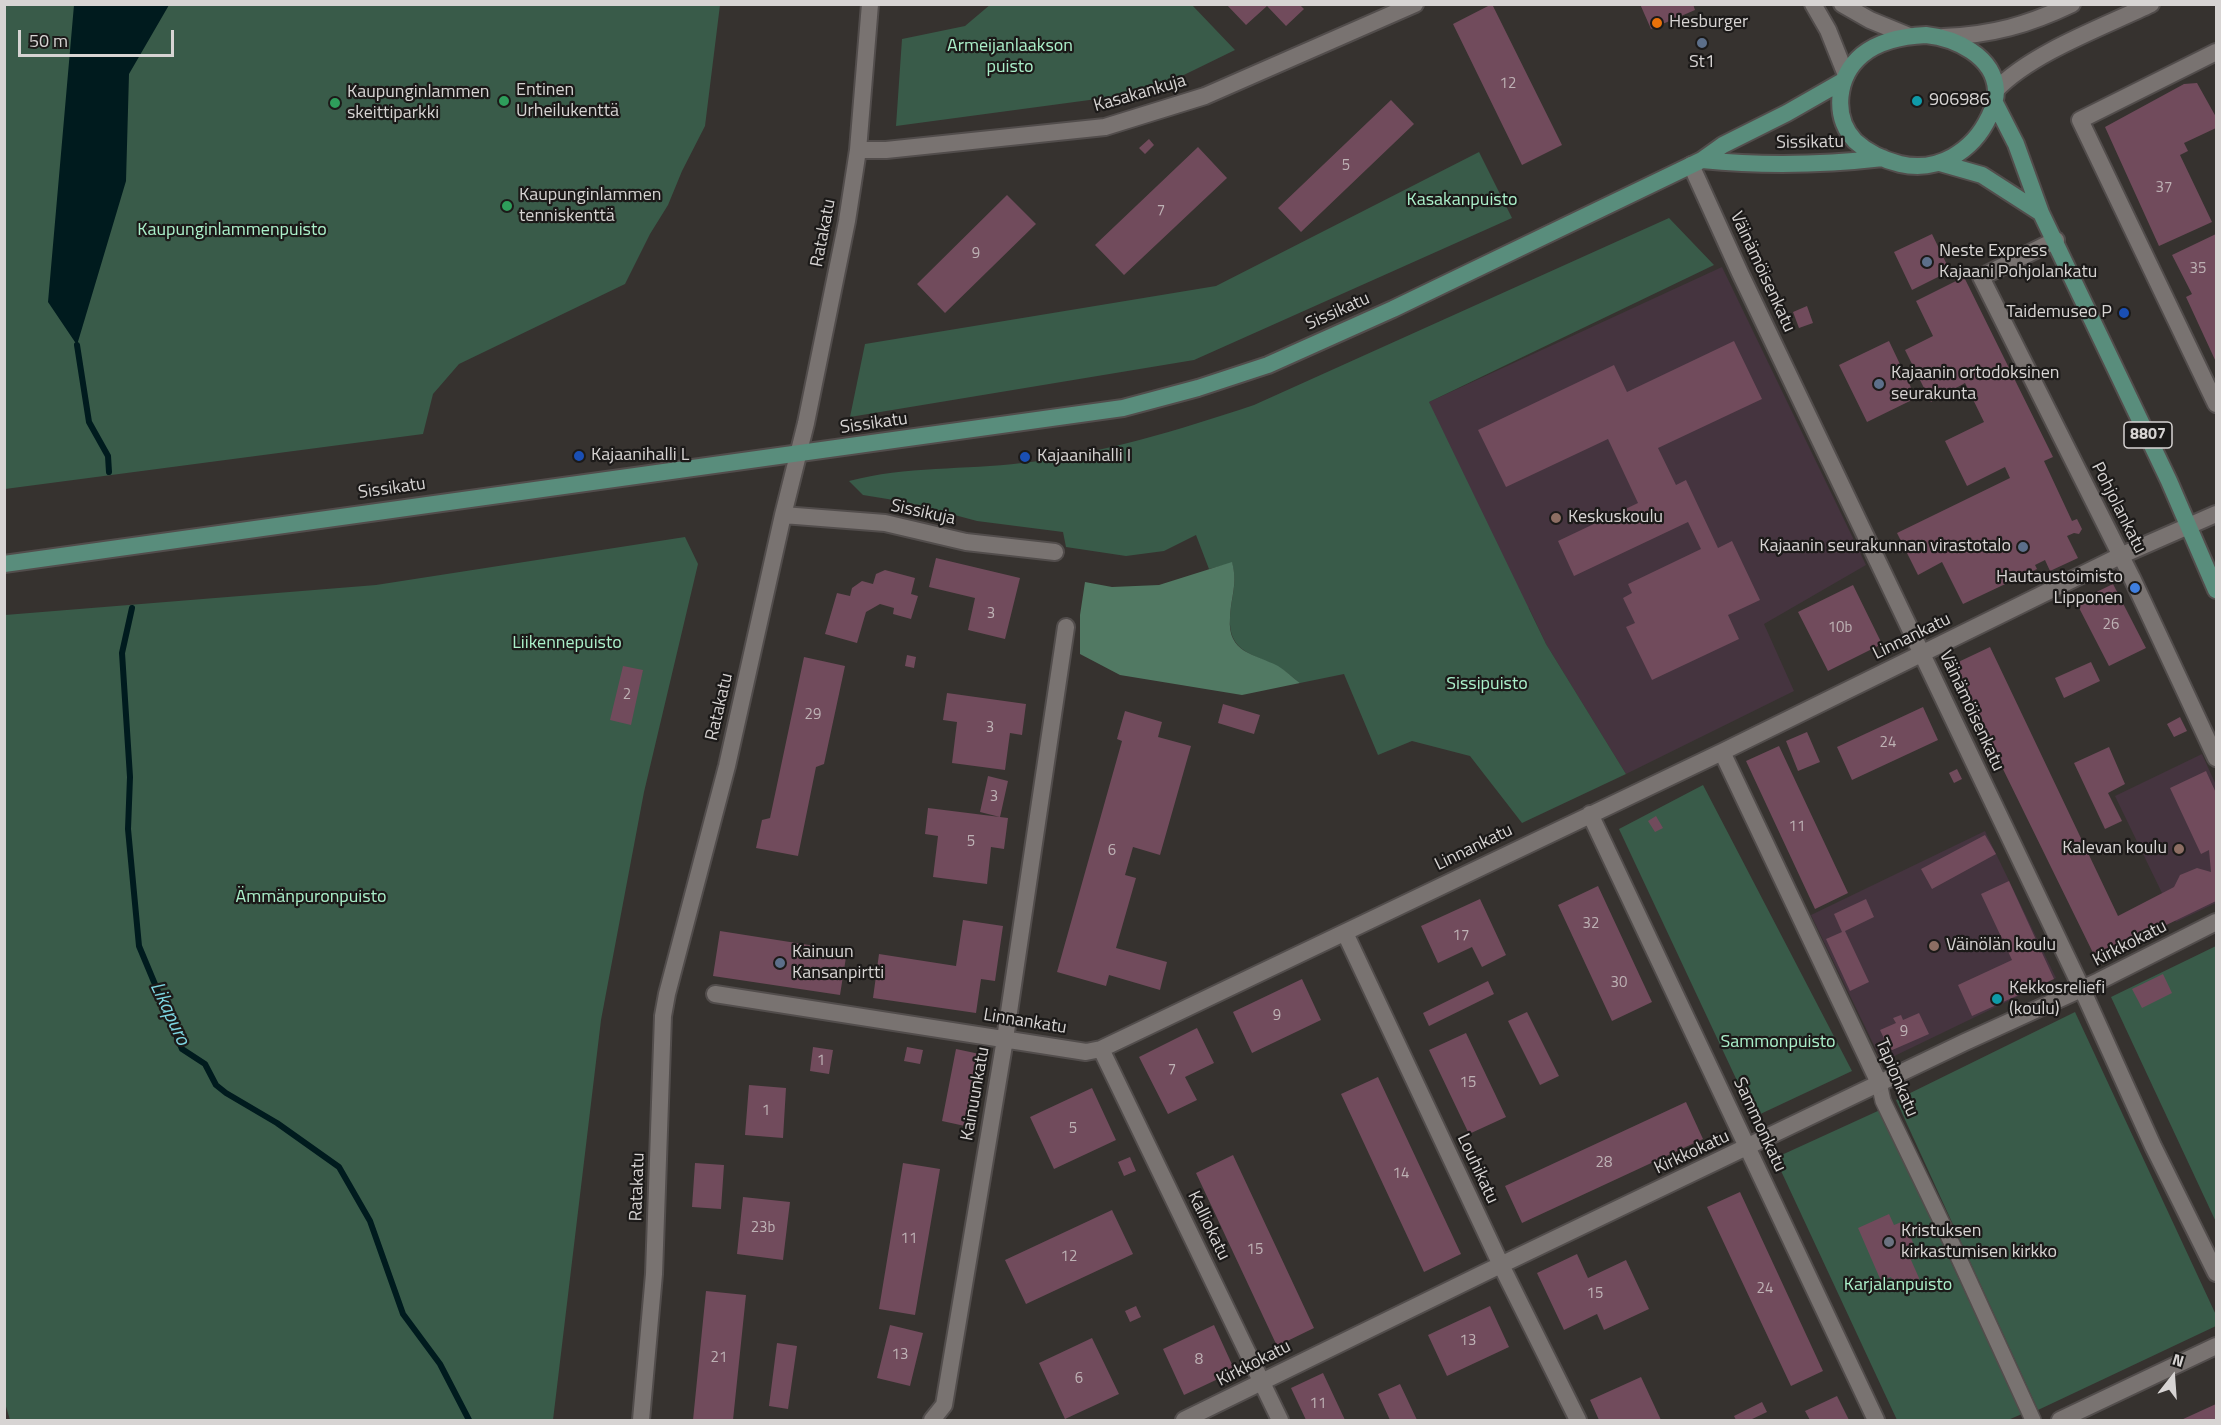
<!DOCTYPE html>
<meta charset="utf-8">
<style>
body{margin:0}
#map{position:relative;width:2221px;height:1425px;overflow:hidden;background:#36322f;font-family:"Titillium Web",sans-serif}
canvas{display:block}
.frame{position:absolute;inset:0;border:6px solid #d7d4d3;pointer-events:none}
.north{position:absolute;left:2143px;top:1347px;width:60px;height:60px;-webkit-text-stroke:4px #1c1a19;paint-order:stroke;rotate:17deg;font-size:16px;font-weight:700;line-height:24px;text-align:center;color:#d7d4d3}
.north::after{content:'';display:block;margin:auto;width:21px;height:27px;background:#d7d4d3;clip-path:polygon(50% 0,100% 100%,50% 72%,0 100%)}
.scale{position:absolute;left:18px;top:30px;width:156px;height:27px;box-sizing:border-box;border:3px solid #d7d4d3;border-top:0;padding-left:8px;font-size:18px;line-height:21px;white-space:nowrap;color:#d7d4d3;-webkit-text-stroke:4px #1c1a19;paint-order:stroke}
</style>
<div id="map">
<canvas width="2221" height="1425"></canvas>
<div class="frame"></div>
<div class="north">N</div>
<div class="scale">50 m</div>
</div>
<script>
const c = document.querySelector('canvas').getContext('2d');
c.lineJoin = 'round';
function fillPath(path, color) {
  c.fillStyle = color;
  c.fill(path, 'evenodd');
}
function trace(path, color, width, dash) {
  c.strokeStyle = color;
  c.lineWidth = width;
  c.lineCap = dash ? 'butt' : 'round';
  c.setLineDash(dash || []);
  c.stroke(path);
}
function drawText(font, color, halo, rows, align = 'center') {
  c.font = font + ' "Titillium Web",sans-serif';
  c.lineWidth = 4.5;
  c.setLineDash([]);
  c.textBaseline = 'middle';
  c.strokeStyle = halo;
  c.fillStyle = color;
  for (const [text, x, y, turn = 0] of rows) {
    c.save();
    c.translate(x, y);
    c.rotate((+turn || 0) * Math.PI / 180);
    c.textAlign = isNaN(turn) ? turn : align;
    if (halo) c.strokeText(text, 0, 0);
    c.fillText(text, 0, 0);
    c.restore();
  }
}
fillPath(new Path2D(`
 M 1722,267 L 1866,565 L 1764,624 L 1794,691 L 1626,774 L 1546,644 L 1529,608 L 1493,612 L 1429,402 Z
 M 2202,754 L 2216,785 L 2216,903 L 2176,922 L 2115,796 Z
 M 1985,831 L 2056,978 L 1882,1062 L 1811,915 Z`), '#45343f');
fillPath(new Path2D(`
 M 991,4 L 1192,5 L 1235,50 L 1149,92 L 896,126 L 902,39 L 965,26 Z
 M 4,5 L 720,5 L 705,126 L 682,171 L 668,205 L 650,234 L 625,284 L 459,364 L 433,394 L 423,434 L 5,489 Z
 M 1479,152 L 1512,218 L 1194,360 L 850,417 L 865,344 L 1216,286 Z
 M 1669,218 L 1714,265 L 1429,402 L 1546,644 L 1626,774 L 1522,823 L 1470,756 L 1412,741 L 1378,755 L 1344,674 L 1300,683 C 1293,678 1286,671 1278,667 C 1255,654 1228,653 1230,618 C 1231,597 1238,584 1232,563 L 1209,569 L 1196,535 L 1164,551 L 1126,556 L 1066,547 L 1063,532 L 977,521 L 906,502 L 863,495 L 849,481 C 906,466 965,470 1022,463 C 1101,454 1179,430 1254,405 Z
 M 685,537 L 698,564 L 644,792 L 601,1020 L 553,1420 L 10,1420 L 5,1403 L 5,615 L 376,585 Z
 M 1703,785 L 1852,1071 L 1754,1117 L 1619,829 Z
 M 2216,946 L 2216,1222 L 2111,997 Z
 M 2075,1012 L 2216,1315 L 2216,1326 L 2038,1410 L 1896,1100 Z
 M 1880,1110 L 2022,1414 L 2008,1420 L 1897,1420 L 1775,1158 Z`), '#395b49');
fillPath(new Path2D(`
 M 1232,562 C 1238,584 1231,596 1230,618 C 1227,653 1255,654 1278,666 C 1286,671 1293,678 1300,683 L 1242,695 L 1120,675 L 1080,654 L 1080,615 L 1085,582 L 1112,587 L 1159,585 Z`), '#517963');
fillPath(new Path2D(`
 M 74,5 L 169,5 L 129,74 L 126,181 L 77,345 L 48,302 Z`), '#001b1e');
trace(new Path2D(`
 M 77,345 L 89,422 L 108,456 L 109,472
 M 132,608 L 122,653 L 130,777 L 128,829 L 139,946 L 182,1049 L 205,1064 L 216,1085 L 226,1093 L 277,1123 L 339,1167 L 370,1221 L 403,1314 L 440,1364 L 469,1420`), '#001b1e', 6);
fillPath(new Path2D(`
 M 1226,4 L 1299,4 L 1304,9 L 1286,26 L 1267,6 L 1246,25 Z
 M 1492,4 L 1562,145 L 1522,165 L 1453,24 Z
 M 1640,4 L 1693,4 L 1695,10 L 1651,29 Z
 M 2197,83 L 2216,117 L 2216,128 L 2184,143 L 2188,151 L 2180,155 L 2212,222 L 2159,246 L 2105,127 L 2184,84 Z
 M 1391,100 L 1414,124 L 1301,232 L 1278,208 Z
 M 1149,139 L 1154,145 L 1145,154 L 1139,148 Z
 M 1198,147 L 1227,178 L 1124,275 L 1095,245 Z
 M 1007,195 L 1036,224 L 945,313 L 917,284 Z
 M 1932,234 L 1950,271 L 1912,290 L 1894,252 Z
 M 2216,234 L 2216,362 L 2186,297 L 2192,294 L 2172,255 Z
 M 1964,277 L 2053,457 L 2044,461 L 2072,521 L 2077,519 L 2082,529 L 2079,534 L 2074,533 L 2067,536 L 2078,558 L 2050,571 L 2045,560 L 2035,565 L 2037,569 L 1963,604 L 1942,562 L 1918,575 L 1897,533 L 2010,478 L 2005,467 L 1967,486 L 1945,441 L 1984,422 L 1965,383 L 1931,402 L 1905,350 L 1933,336 L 1916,301 Z
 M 1807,306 L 1813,323 L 1799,328 L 1793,312 Z
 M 1734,341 L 1762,399 L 1658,448 L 1676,485 L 1686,480 L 1718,548 L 1732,541 L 1760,600 L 1728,615 L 1739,639 L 1652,680 L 1626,627 L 1635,623 L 1623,598 L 1632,593 L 1628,584 L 1701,549 L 1688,522 L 1574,576 L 1558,541 L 1638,503 L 1608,439 L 1506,487 L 1478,430 L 1614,365 L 1627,392 Z
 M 1889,341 L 1916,398 L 1867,422 L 1839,365 Z
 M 936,558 L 1020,578 L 1005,639 L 968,630 L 975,598 L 929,587 Z
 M 885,570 L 915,578 L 911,594 L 918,596 L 911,619 L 893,614 L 894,608 L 880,604 L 866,612 L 857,643 L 825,634 L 837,593 L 850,596 L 852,588 L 862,581 L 873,584 L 876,574 Z
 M 2113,584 L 2146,648 L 2109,666 L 2076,602 Z
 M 1853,585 L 1882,644 L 1828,671 L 1798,612 Z
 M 1990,647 L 2118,916 L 2174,887 L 2180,875 L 2197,868 L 2211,872 L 2209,850 L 2201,854 L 2170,788 L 2206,771 L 2216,793 L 2216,901 L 2096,959 L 1952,665 Z
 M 907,655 L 916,657 L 914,668 L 905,666 Z
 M 804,657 L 845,666 L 824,764 L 816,767 L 798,856 L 756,848 L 762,820 L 770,818 Z
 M 2091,662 L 2100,681 L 2064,698 L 2055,678 Z
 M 623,666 L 643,670 L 631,725 L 610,720 Z
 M 947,693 L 1026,704 L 1022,735 L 1010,733 L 1005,770 L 952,763 L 957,722 L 943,720 Z
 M 1223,704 L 1260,715 L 1254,734 L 1218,723 Z
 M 1923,707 L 1938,740 L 1852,780 L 1837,747 Z
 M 1125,711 L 1162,722 L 1158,737 L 1191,746 L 1160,855 L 1133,847 L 1125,875 L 1136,878 L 1116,948 L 1167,962 L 1160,990 L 1109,975 L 1106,986 L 1057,972 L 1122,741 L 1117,739 Z
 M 2180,717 L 2187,731 L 2174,737 L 2167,724 Z
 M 1807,732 L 1820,762 L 1798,771 L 1786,741 Z
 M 1779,746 L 1848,893 L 1815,909 L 1746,761 Z
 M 2109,747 L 2125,784 L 2108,793 L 2122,821 L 2105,829 L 2074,763 Z
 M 1957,769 L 1962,779 L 1954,783 L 1949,773 Z
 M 988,776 L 1008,781 L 1000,817 L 980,812 Z
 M 928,808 L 1008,818 L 1004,849 L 991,847 L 987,884 L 933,877 L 938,836 L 925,834 Z
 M 1656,816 L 1663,828 L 1655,832 L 1648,821 Z
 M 1985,835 L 1996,854 L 1932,889 L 1921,869 Z
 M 2009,881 L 2054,979 L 1972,1016 L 1958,985 L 2012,960 L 1981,894 Z
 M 1598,886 L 1652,1002 L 1612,1021 L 1558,905 Z
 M 1480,899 L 1506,955 L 1482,967 L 1472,947 L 1438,963 L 1421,926 Z
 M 1866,899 L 1874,917 L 1845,931 L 1869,982 L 1850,991 L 1826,939 L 1842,932 L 1834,914 Z
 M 963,920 L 1003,926 L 995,981 L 981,979 L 976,1013 L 873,998 L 879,954 L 956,966 Z
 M 720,931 L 847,951 L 840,995 L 713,976 Z
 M 2163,974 L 2172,993 L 2142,1008 L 2132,989 Z
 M 1302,979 L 1321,1020 L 1252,1053 L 1233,1012 Z
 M 1488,981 L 1494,994 L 1429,1026 L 1423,1013 Z
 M 1527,1012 L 1559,1076 L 1540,1085 L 1508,1021 Z
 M 1919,1013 L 1929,1034 L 1890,1051 L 1880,1030 L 1896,1023 L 1893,1018 L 1901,1015 L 1903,1020 Z
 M 1197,1028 L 1214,1063 L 1185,1077 L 1197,1100 L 1168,1114 L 1139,1057 Z
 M 1466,1033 L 1506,1117 L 1469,1134 L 1429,1050 Z
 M 813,1047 L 833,1050 L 829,1074 L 810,1071 Z
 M 907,1047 L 923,1050 L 920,1064 L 904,1061 Z
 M 956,1049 L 989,1056 L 974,1128 L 942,1121 Z
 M 1378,1077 L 1461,1254 L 1424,1272 L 1341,1094 Z
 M 749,1085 L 786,1088 L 783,1138 L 745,1135 Z
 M 1092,1088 L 1116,1140 L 1054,1169 L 1030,1117 Z
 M 1686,1102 L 1703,1139 L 1522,1223 L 1505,1186 Z
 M 1233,1155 L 1314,1328 L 1277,1346 L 1196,1173 Z
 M 1130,1157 L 1136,1171 L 1124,1176 L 1118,1162 Z
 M 695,1163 L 724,1165 L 721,1209 L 692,1207 Z
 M 903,1163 L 940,1169 L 915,1315 L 879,1309 Z
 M 1740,1192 L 1823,1371 L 1791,1386 L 1707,1207 Z
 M 743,1197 L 790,1202 L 783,1260 L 737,1254 Z
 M 1112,1210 L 1133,1254 L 1026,1304 L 1005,1260 Z
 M 1889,1214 L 1894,1225 L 1904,1221 L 1919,1257 L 1911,1260 L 1919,1278 L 1918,1284 L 1914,1288 L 1906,1291 L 1900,1290 L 1895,1287 L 1891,1277 L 1881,1281 L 1858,1228 Z
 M 1577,1254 L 1588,1278 L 1626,1260 L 1649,1309 L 1604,1330 L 1597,1314 L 1564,1330 L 1537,1273 Z
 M 706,1291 L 746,1295 L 733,1420 L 693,1420 Z
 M 1136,1306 L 1141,1317 L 1130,1322 L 1125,1311 Z
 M 1490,1306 L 1509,1347 L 1447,1376 L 1428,1335 Z
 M 890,1325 L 923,1333 L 910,1386 L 877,1378 Z
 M 1214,1325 L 1235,1371 L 1184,1395 L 1163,1349 Z
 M 1092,1338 L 1119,1394 L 1065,1419 L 1039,1363 Z
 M 777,1343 L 797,1346 L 788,1409 L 769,1406 Z
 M 1323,1373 L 1345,1420 L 1306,1420 L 1291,1388 Z
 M 1641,1377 L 1661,1420 L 1599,1420 L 1590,1400 Z
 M 1400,1384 L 1417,1420 L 1390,1420 L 1378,1394 Z
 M 1837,1396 L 1849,1420 L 1810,1420 L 1805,1411 Z
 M 1762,1402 L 1767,1412 L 1750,1420 L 1736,1420 L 1734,1416 Z
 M 2216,1404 L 2216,1420 L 2181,1420 Z`), '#714b5c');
const pedestrian = new Path2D(`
 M 1879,1083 L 1883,1101 L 1956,1252 L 2033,1420`);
const minor = new Path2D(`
 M 1943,37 C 1992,35 2028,25 2072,4
 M 2216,52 L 2080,120 L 2216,404
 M 1996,90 C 2031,53 2103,27 2151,4
 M 858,150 L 886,150 L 1105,127 L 1205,96 L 1415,4
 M 1691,165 L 1740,273 L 2082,989 L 2153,1146 L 2216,1273
 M 2056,240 L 1981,277 L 2132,578 L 2216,758
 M 783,515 L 885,523 L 966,542 L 1055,552
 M 1722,752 L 1879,1083
 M 1590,814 L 1876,1420
 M 1345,933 L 1501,1265 L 1578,1420
 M 715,994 L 1086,1052 L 1101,1049 L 1722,752 L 2120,556 L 2216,514
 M 1101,1049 L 1280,1420
 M 641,1420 L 654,1274 L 663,1016 L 667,994 L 727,766 L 783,515 L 806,423 L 847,221 L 858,150 L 870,4
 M 932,1420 L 944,1405 L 1005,1039 L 1066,627
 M 1184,1420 L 1484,1273 L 1965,1042 L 2099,981 L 2216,922
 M 2060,1420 L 2216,1346`);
const tertiary = new Path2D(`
 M 1813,4 L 1828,30 L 1846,75
 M 1842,4 L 1870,20 L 1909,36`);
const primary = new Path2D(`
 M 1926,35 C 1955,38 1994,56 1996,90 C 1996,99 1993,109 1989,117 C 1973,151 1938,173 1900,164 C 1884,160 1867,152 1855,141 C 1832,116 1837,76 1862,55 C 1880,40 1904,36 1926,35 Z
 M 1994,101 L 2016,144 L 2041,213 L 2169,481 L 2216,590
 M 1702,160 C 1763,166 1823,165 1883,158
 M 1940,163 L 1982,175 L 2041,213
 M 4,564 L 1123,408 L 1198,388 L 1268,365 L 1393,309 L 1702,160 L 1723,145 L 1787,113 L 1843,81`);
trace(pedestrian, '#524d4c', 18);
trace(minor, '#524d4c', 20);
trace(tertiary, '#524d4c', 20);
trace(primary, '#524d4c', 20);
trace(pedestrian, '#797371', 15);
trace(minor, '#797371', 16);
trace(tertiary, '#797371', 16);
trace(primary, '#598d7c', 16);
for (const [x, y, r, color] of [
 [1657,23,6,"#e8710a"],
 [1702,43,6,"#5c6f8a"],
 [504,101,6,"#2e9e5b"],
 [1917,101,6,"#0f9aa8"],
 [335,103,6,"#2e9e5b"],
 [507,206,6,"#2e9e5b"],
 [1927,262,6,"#5c6f8a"],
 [2124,313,6,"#1a4fb4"],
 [1879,384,6,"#5c6f8a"],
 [579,456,6,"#1a4fb4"],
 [1025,457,6,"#1a4fb4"],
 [1556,518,6,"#8d6e63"],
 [2023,547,6,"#5c6f8a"],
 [2135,588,6,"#3f7fe0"],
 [2179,849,6,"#8d6e63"],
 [1934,946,6,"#8d6e63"],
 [780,963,6,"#5c6f8a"],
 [1997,999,6,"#0f9aa8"],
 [1889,1242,6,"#6b7280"]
]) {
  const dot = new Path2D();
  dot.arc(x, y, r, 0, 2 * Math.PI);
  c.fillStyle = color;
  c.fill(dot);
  trace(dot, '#1c1a19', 2);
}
drawText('15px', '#beb2b5', null, [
 ["12",1508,84],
 ["5",1346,166],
 ["37",2164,188],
 ["7",1161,211],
 ["9",976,254],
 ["35",2198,269],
 ["3",991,614],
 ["26",2111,625],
 ["10b",1840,628],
 ["2",627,695],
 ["29",813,715],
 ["3",990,728],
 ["24",1888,743],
 ["3",994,797],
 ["11",1797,827],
 ["5",971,842],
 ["6",1112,851],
 ["32",1591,924],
 ["17",1461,936],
 ["30",1619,983],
 ["9",1277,1016],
 ["9",1904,1032],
 ["1",821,1061],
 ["7",1172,1070],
 ["15",1468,1083],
 ["1",766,1111],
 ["5",1073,1129],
 ["28",1604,1163],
 ["14",1401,1174],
 ["23b",763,1228],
 ["11",909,1239],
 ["15",1255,1250],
 ["12",1069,1257],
 ["24",1765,1289],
 ["15",1595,1294],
 ["13",1468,1341],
 ["13",900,1355],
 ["21",719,1358],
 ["8",1199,1360],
 ["6",1079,1379],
 ["11",1318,1404]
]);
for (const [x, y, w] of [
 [2148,435,48]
]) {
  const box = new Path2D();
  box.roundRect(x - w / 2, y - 13, w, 26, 4.5);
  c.fillStyle = '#1c1a19';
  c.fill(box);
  trace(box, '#d7d4d3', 1.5);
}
drawText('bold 16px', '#d7d4d3', null, [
 ["8807",2148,435]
]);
drawText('18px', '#d7d4d3', '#1c1a19', [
 ["Hesburger",1669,23],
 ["St1",1702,63,"center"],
 ["Entinen",516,91],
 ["Urheilukenttä",516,112],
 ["Kaupunginlammen",347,93],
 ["skeittiparkki",347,114],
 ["906986",1929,101],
 ["Kaupunginlammen",519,196],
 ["tenniskenttä",519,217],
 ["Neste Express",1939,252],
 ["Kajaani Pohjolankatu",1939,273],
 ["Taidemuseo P",2112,313,"right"],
 ["Kajaanin ortodoksinen",1891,374],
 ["seurakunta",1891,395],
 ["Kajaanihalli L",591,456],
 ["Kajaanihalli I",1037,457],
 ["Keskuskoulu",1568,518],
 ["Kajaanin seurakunnan virastotalo",2011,547,"right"],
 ["Hautaustoimisto",2123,578,"right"],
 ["Lipponen",2123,599,"right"],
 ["Kalevan koulu",2167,849,"right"],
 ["Väinölän koulu",1946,946],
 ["Kainuun",792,953],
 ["Kansanpirtti",792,974],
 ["Kekkosreliefi",2009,989],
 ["(koulu)",2009,1010],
 ["Kristuksen",1901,1232],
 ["kirkastumisen kirkko",1901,1253]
], 'left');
drawText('18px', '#abf0ca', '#1c1a19', [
 ["Armeijanlaakson",1010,47],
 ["puisto",1010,68],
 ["Kasakanpuisto",1462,201],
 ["Kaupunginlammenpuisto",232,231],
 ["Liikennepuisto",567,644],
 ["Sissipuisto",1487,685],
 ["Ämmänpuronpuisto",311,898],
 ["Sammonpuisto",1778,1043],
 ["Karjalanpuisto",1898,1286]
]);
drawText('18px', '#d7d4d3', '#1c1a19', [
 ["Kasakankuja",1140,94,-16],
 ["Sissikatu",1810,143,-1],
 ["Ratakatu",824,233,-79],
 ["Väinämöisenkatu",1762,272,65],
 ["Sissikatu",1338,312,-24],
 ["Sissikatu",874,424,-8],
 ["Sissikatu",392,489,-8],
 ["Pohjolankatu",2118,508,63],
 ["Sissikuja",923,513,12],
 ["Linnankatu",1912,637,-26],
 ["Ratakatu",720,707,-77],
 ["Väinämöisenkatu",1971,711,65],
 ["Linnankatu",1474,848,-26],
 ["Kirkkokatu",2130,944,-27],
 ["Linnankatu",1025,1022,9],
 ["Tapionkatu",1896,1078,67],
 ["Kainuunkatu",976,1094,-80],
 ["Sammonkatu",1759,1125,65],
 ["Kirkkokatu",1692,1153,-25],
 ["Louhikatu",1477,1169,65],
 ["Ratakatu",638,1187,-88],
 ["Kalliokatu",1208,1226,64],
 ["Kirkkokatu",1254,1364,-27]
]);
drawText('italic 20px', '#7dd6e2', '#1c1a19', [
 ["Likapuro",169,1014,65]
]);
</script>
